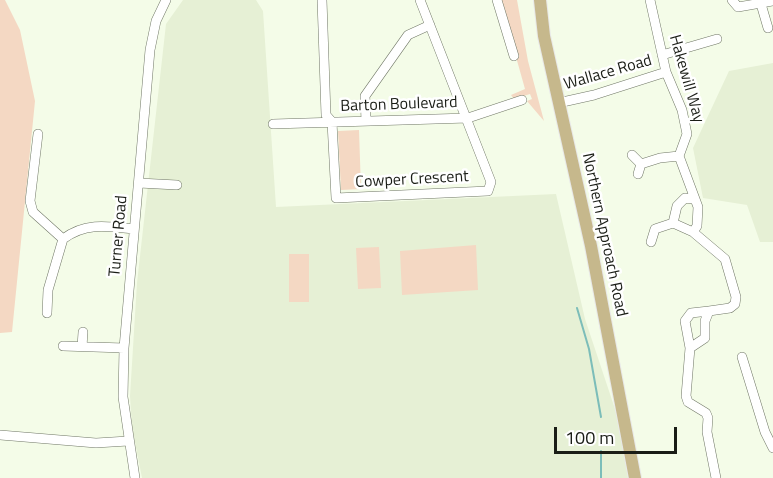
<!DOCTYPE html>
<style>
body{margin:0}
#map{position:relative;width:773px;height:478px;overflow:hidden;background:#f4fce8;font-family:"Titillium Web",sans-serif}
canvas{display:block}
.scale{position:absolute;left:554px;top:427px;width:123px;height:27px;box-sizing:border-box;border:3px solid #1a1d16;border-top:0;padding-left:8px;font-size:18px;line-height:21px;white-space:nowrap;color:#1a1d16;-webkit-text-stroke:4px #fff;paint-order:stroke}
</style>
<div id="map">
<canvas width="773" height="478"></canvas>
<div class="scale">100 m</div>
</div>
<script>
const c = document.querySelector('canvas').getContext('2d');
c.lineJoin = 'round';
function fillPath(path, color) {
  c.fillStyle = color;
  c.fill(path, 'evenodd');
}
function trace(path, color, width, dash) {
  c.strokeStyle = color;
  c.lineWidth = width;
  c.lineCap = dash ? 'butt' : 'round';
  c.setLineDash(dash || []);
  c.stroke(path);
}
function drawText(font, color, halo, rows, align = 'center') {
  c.font = font + ' "Titillium Web",sans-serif';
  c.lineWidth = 5;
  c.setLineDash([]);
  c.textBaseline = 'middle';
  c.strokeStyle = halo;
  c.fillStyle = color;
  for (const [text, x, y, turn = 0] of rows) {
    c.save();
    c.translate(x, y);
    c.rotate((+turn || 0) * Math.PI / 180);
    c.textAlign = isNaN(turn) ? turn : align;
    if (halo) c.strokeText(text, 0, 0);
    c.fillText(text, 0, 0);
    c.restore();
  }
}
fillPath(new Path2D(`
 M 183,0 L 256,0 L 263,11 L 276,207 L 556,194 L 585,319 L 620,424 L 628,478 L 142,478 L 132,427 L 130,396 L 137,283 L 166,24 Z
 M 773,63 L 773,242 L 760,242 L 747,205 L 703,198 L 693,148 L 729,71 Z`), '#e6f0d5');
fillPath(new Path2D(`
 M 0,0 L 5,0 L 20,30 L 35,101 L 12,332 L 0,333 Z
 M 500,0 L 517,0 L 528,61 L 544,121 L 527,101 L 532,99 L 530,94 L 514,99 L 511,95 L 525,89 Z
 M 359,130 L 361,189 L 341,190 L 338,131 Z
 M 476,245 L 478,290 L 402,295 L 400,251 Z
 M 379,247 L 381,288 L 358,289 L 356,248 Z
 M 289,254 L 309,254 L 309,302 L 289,302 Z`), '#f4d8c3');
trace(new Path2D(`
 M 577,308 L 589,349 L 601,417
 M 601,478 L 601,451`), '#7cbdb9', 2);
const minor = new Path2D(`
 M 322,0 L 326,115 L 332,122 L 336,198 L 488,191 L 491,182 L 420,0
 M 497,0 L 514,56
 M 650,0 L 666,72 L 682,110 L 687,134 L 679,156 L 698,207 L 697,226 L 693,232
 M 732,0 L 738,7 L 773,1
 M 761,4 L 768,28
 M 662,55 L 717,39
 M 558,103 L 594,95 L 666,72
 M 366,121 L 365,96 L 408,35 L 430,25
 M 273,124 L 468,118 L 522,100
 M 38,134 L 30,201 L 33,212 L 63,239 L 48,290 L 47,313
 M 632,155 L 641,164 L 638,174
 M 641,164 L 660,158 L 679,156
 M 139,183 L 177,185
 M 63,239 C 85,222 108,226 134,229
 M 651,242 L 655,229 L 673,223
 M 709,311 L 691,313 L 685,321 L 690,348 L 686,396 L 688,402 L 706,413 L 708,418 L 707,432 L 716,478
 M 63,346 L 124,348
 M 82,347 L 83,332
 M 690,348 L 705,338 L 705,321 L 709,311 L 730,308 L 735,304 L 736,297 L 725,259 L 693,232 L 673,223 L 677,206 L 685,198 L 693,199
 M 742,357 L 765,432 L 773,448
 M 0,435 L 96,443 L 128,441
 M 135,478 L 123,397 L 124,348 L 150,50 L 156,21 L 166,0`);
const major = new Path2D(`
 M 540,0 L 544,36 L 591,246 L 635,478`);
trace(minor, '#707766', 10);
trace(major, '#e8e8e8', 14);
trace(minor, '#fff', 9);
trace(major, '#c6b88c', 12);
drawText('16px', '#1a1d16', '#fff', [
 ["Wallace Road",608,73,-16],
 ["Hakewill Way",686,79,74],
 ["Barton Boulevard",399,105,-2],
 ["Cowper Crescent",412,180,-3],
 ["Northern Approach Road",604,235,78],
 ["Turner Road",119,236,-85]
]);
</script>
